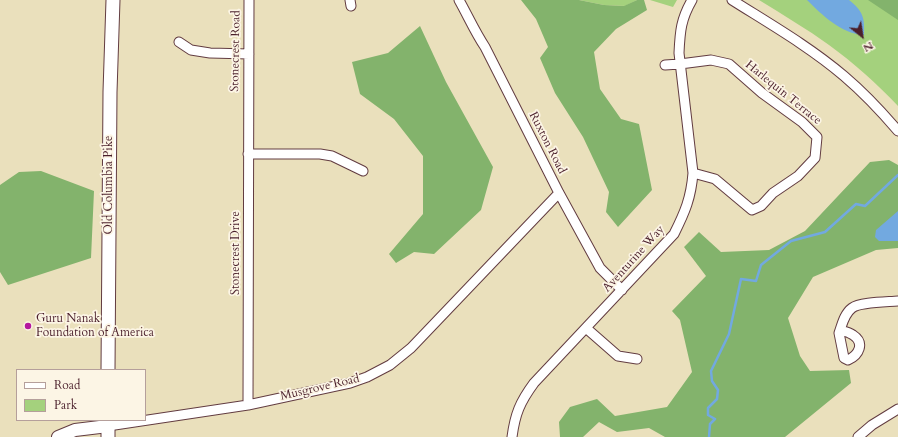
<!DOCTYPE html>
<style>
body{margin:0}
#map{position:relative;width:898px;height:437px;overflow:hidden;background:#eae0bc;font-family:Cardo,serif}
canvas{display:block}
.legend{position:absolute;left:16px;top:369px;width:130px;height:52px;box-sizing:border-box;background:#fcf5e5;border:1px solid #b59f9b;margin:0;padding:5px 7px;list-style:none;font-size:12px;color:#4a1f2b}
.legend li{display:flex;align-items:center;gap:8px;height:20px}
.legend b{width:20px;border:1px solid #b59f9b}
.north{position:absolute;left:842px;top:16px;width:40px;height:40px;-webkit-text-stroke:3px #fcf5e5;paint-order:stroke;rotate:150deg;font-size:11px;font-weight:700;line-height:16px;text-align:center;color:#4a1f2b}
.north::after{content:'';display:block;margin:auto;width:14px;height:18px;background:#4a1f2b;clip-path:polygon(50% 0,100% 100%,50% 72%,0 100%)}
</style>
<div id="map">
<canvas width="898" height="437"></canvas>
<ul class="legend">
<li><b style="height:5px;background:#fff"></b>Road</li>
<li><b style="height:11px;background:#a4d17d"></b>Park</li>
</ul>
<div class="north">N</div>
</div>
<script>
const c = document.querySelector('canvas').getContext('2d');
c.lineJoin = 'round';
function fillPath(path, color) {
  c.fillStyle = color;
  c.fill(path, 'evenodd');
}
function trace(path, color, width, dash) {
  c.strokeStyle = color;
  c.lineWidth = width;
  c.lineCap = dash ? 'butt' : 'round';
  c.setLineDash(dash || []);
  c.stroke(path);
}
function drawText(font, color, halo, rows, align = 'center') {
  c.font = font + ' Cardo,serif';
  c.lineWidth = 3.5;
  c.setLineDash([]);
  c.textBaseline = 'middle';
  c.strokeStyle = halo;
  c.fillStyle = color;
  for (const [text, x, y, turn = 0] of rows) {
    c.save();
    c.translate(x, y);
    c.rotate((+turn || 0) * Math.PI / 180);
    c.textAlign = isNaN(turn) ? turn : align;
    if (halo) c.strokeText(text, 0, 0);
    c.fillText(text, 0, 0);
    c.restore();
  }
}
fillPath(new Path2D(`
 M 579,0 L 637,0 L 625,6 L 604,5 Z
 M 650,0 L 677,0 L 673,7 Z
 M 759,0 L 898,0 L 898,106 C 877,84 854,63 829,45 C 807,29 783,15 759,0 Z`), '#a4d17d');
fillPath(new Path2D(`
 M 521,0 L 579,0 L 604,5 L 624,6 L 637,0 L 644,0 L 647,10 L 616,29 L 594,52 L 600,89 L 621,119 L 639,124 L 652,190 L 618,227 L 606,212 L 609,192 L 583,137 L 555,93 L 540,58 L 548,47 L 536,19 Z
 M 868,0 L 898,0 L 898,20 Z
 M 420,26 L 446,82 L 493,167 L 481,210 L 434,254 L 414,252 L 396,263 L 389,254 L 423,214 L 423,156 L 394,119 L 360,94 L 352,62 L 388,53 Z
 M 889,160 L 898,165 L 898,248 L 876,250 L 813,277 L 788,318 L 800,356 L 810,371 L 849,370 L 851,383 L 785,437 L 665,437 L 649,428 L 617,432 L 599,422 L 583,437 L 560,437 L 559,422 L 570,407 L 597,399 L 615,416 L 667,407 L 692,372 L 680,320 L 672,311 L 706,276 L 684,247 L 699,232 L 721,252 L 769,250 L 805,231 L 870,162 Z
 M 41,171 L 94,191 L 91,258 L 8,285 L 0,272 L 0,185 L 19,172 Z`), '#83b36c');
fillPath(new Path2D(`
 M 807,0 L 849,0 C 863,11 865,18 864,35 C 842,34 822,15 807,0 Z
 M 898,211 L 898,241 L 879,241 L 875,237 L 876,230 Z`), '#72a9e0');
trace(new Path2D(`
 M 709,437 L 710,424 L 715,419 L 708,415 L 708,408 L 717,399 L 718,390 L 712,381 L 711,371 L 729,334 L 741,279 L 756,281 L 761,265 L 791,241 L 825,232 L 856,204 L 865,206 L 898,175`), '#72a9e0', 2.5);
const minor = new Path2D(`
 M 350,0 L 351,6
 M 459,0 C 468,16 475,32 485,47 L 559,193 L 600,268 L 622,290
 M 732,0 C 770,24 810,47 844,76 C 864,93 881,111 898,131
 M 179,42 L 191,50 L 210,53 L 249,54
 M 665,65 L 680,64 L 711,60 L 729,64 L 762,93 L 802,122 L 817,137 L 815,158 L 798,176 L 773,193 L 761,206 L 752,210 L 715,179 L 693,173
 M 248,154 L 320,154 L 332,156 L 363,171
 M 586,328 L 618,356 L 637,359
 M 840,330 C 844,331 849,332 853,335 C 865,343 859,355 848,360 L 844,358 L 839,333 C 842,325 844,314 852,308 C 860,302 887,302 898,301
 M 248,405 L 249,0
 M 108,426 L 248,405 L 350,383 L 367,377 L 390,365 L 411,348 L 559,193
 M 512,437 C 515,414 520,402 534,383 L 674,234 C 685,212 691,198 693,173 L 679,53 C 680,31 681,19 692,0
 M 858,437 L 872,425 L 898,409`);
const tertiary = new Path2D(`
 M 58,437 L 75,430 L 108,426`);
const secondary = new Path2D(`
 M 108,370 L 110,92 L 113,0
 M 108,420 L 108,437`);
trace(minor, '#623c41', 11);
trace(tertiary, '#623c41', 14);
trace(secondary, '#623c41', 15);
trace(minor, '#fff', 9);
trace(tertiary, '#fff', 12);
trace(secondary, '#fff', 13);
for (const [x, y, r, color] of [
 [28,326,4,"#b5179e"]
]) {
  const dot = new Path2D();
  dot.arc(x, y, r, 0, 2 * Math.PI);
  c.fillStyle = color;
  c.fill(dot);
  trace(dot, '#fcf5e5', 1.5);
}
drawText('12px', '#4a1f2b', '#fcf5e5', [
 ["Stonecrest Road",236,51,-89],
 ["Harlequin Terrace",783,93,39],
 ["Ruxton Road",547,143,63],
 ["Old Columbia Pike",109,185,-90],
 ["Stonecrest Drive",236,253,-90],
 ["Aventurine Way",634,259,-48],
 ["Musgrove Road",320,388,-13]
]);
drawText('12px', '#4a1f2b', '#fcf5e5', [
 ["Guru Nanak",36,319],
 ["Foundation of America",36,333]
], 'left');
</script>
